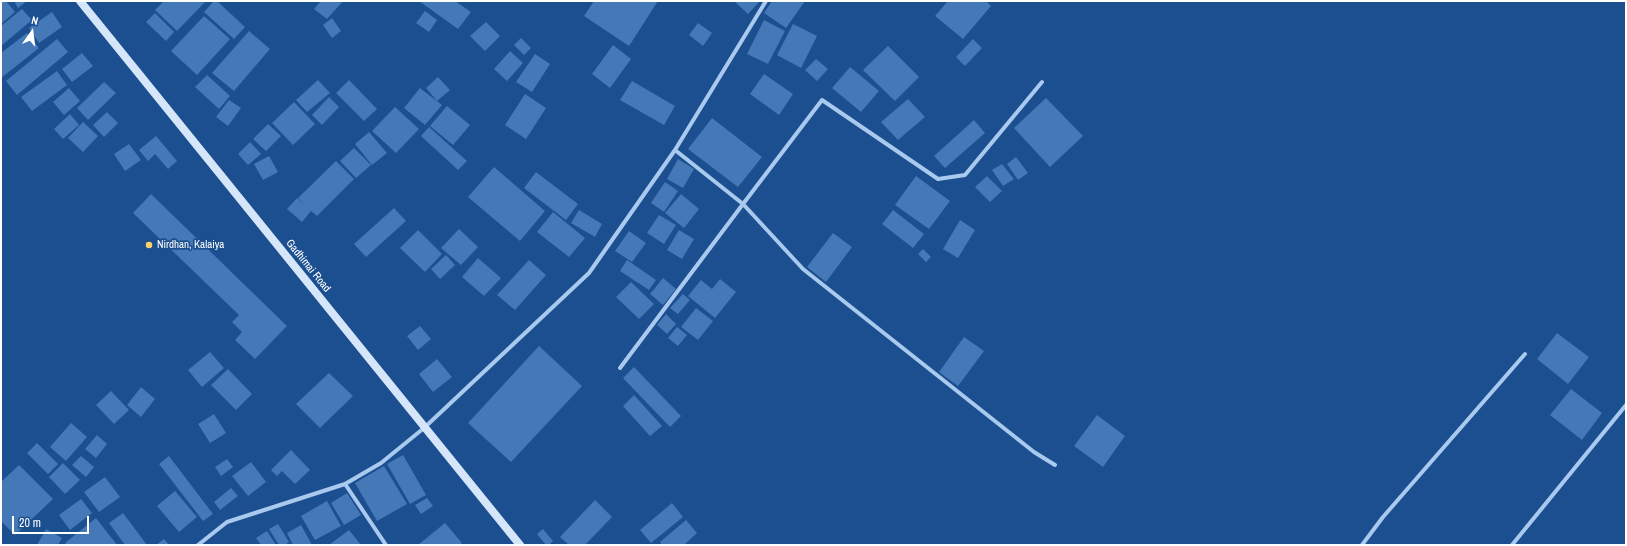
<!DOCTYPE html>
<style>
body{margin:0}
#map{position:relative;width:1627px;height:546px;overflow:hidden;background:#1b4f8f;font-family:"Archivo Narrow",sans-serif}
canvas{display:block}
.frame{position:absolute;inset:0;border:2px solid #fff;pointer-events:none}
.north{position:absolute;left:12px;top:12px;width:40px;height:40px;-webkit-text-stroke:3px #1b4f8f;paint-order:stroke;rotate:14deg;font-size:11px;font-weight:700;line-height:16px;text-align:center;color:#fff}
.north::after{content:'';display:block;margin:auto;width:14px;height:18px;background:#fff;clip-path:polygon(50% 0,100% 100%,50% 72%,0 100%)}
.scale{position:absolute;left:12px;top:516px;width:77px;height:18px;box-sizing:border-box;border:2px solid #fff;border-top:0;padding-left:5px;font-size:12px;line-height:14px;white-space:nowrap;color:#fff;-webkit-text-stroke:3px #1b4f8f;paint-order:stroke}
</style>
<div id="map">
<canvas width="1627" height="546"></canvas>
<div class="frame"></div>
<div class="north">N</div>
<div class="scale">20 m</div>
</div>
<script>
const c = document.querySelector('canvas').getContext('2d');
c.lineJoin = 'round';
function fillPath(path, color) {
  c.fillStyle = color;
  c.fill(path, 'evenodd');
}
function trace(path, color, width, dash) {
  c.strokeStyle = color;
  c.lineWidth = width;
  c.lineCap = dash ? 'butt' : 'round';
  c.setLineDash(dash || []);
  c.stroke(path);
}
function drawText(font, color, halo, rows, align = 'center') {
  c.font = font + ' "Archivo Narrow",sans-serif';
  c.lineWidth = 3.5;
  c.setLineDash([]);
  c.textBaseline = 'middle';
  c.strokeStyle = halo;
  c.fillStyle = color;
  for (const [text, x, y, turn = 0] of rows) {
    c.save();
    c.translate(x, y);
    c.rotate((+turn || 0) * Math.PI / 180);
    c.textAlign = isNaN(turn) ? turn : align;
    if (halo) c.strokeText(text, 0, 0);
    c.fillText(text, 0, 0);
    c.restore();
  }
}
fillPath(new Path2D(`
 M 1,1 L 6,1 L 15,12 L 1,24 Z
 M 14,1 L 27,1 L 18,8 Z
 M 164,1 L 206,1 L 177,31 L 155,10 Z
 M 214,1 L 217,1 L 245,27 L 234,39 L 204,12 Z
 M 321,1 L 343,1 L 327,19 L 314,9 Z
 M 419,1 L 455,1 L 471,12 L 458,29 Z
 M 594,1 L 658,1 L 629,46 L 584,16 Z
 M 734,1 L 760,1 L 748,14 Z
 M 772,1 L 805,1 L 786,28 L 764,13 Z
 M 948,1 L 986,1 L 991,6 L 963,39 L 935,16 Z
 M 22,9 L 32,20 L 1,46 L 1,26 Z
 M 425,11 L 437,20 L 429,32 L 416,23 Z
 M 52,12 L 62,27 L 39,43 L 29,28 Z
 M 155,13 L 174,32 L 166,41 L 146,22 Z
 M 204,16 L 230,39 L 197,75 L 171,51 Z
 M 332,18 L 341,31 L 332,38 L 323,25 Z
 M 764,20 L 785,31 L 768,64 L 747,54 Z
 M 486,22 L 500,36 L 485,51 L 470,36 Z
 M 698,23 L 712,33 L 703,46 L 689,35 Z
 M 793,24 L 817,36 L 801,68 L 777,55 Z
 M 249,31 L 270,49 L 234,91 L 212,73 Z
 M 27,33 L 39,48 L 1,78 L 1,53 Z
 M 521,38 L 531,48 L 524,55 L 514,45 Z
 M 57,39 L 68,52 L 17,95 L 6,81 Z
 M 973,39 L 982,48 L 965,66 L 956,57 Z
 M 613,45 L 631,59 L 610,88 L 592,74 Z
 M 888,46 L 919,77 L 895,101 L 863,70 Z
 M 510,51 L 523,63 L 507,81 L 494,69 Z
 M 82,53 L 93,66 L 72,82 L 62,69 Z
 M 535,54 L 550,64 L 532,92 L 516,82 Z
 M 816,59 L 828,69 L 817,81 L 805,70 Z
 M 850,67 L 879,91 L 861,112 L 832,88 Z
 M 57,71 L 67,85 L 32,111 L 21,97 Z
 M 764,74 L 793,94 L 779,115 L 750,94 Z
 M 207,75 L 230,96 L 219,109 L 195,87 Z
 M 438,77 L 450,90 L 437,101 L 426,88 Z
 M 318,80 L 330,93 L 307,112 L 296,100 Z
 M 349,80 L 377,109 L 364,121 L 336,93 Z
 M 632,81 L 675,106 L 664,125 L 620,100 Z
 M 104,82 L 116,93 L 88,120 L 77,108 Z
 M 69,88 L 80,101 L 64,115 L 53,102 Z
 M 420,88 L 442,105 L 425,125 L 404,108 Z
 M 525,94 L 546,108 L 526,139 L 505,125 Z
 M 329,97 L 339,107 L 322,125 L 312,115 Z
 M 1046,98 L 1083,136 L 1050,167 L 1014,128 Z
 M 908,99 L 925,117 L 898,140 L 881,122 Z
 M 229,100 L 241,108 L 228,126 L 216,117 Z
 M 294,102 L 315,124 L 293,145 L 272,123 Z
 M 447,106 L 470,125 L 453,145 L 430,126 Z
 M 395,107 L 419,129 L 396,153 L 372,131 Z
 M 107,112 L 118,123 L 104,137 L 93,125 Z
 M 70,114 L 79,125 L 63,139 L 54,129 Z
 M 712,118 L 762,157 L 738,187 L 688,149 Z
 M 974,120 L 985,133 L 945,168 L 934,156 Z
 M 83,122 L 98,136 L 83,152 L 68,138 Z
 M 268,124 L 281,136 L 266,151 L 253,139 Z
 M 429,127 L 467,161 L 458,170 L 421,136 Z
 M 369,132 L 387,153 L 372,165 L 355,144 Z
 M 156,136 L 177,161 L 168,169 L 155,154 L 148,161 L 139,150 Z
 M 250,142 L 261,154 L 248,165 L 238,154 Z
 M 129,144 L 141,160 L 125,171 L 114,154 Z
 M 354,148 L 371,165 L 356,178 L 340,161 Z
 M 269,156 L 278,172 L 263,180 L 254,164 Z
 M 1016,157 L 1028,173 L 1018,180 L 1007,164 Z
 M 678,159 L 694,169 L 683,188 L 667,179 Z
 M 336,161 L 354,179 L 317,216 L 311,211 L 302,222 L 287,209 L 297,198 L 307,207 L 298,198 Z
 M 1002,164 L 1014,179 L 1003,186 L 992,170 Z
 M 494,167 L 545,211 L 520,241 L 468,197 Z
 M 536,172 L 578,204 L 566,220 L 524,188 Z
 M 916,176 L 950,201 L 929,229 L 895,205 Z
 M 987,176 L 1002,191 L 990,202 L 975,187 Z
 M 665,182 L 678,191 L 664,212 L 651,203 Z
 M 151,194 L 287,326 L 255,359 L 235,340 L 242,332 L 232,322 L 239,315 L 133,213 Z
 M 681,194 L 699,209 L 684,228 L 665,213 Z
 M 394,208 L 406,221 L 366,257 L 354,244 Z
 M 579,210 L 602,224 L 595,237 L 571,223 Z
 M 893,210 L 924,234 L 913,248 L 882,224 Z
 M 553,212 L 585,238 L 569,257 L 537,232 Z
 M 659,215 L 676,225 L 664,244 L 647,233 Z
 M 960,220 L 975,230 L 958,258 L 943,249 Z
 M 459,229 L 478,247 L 461,265 L 441,248 Z
 M 418,230 L 442,254 L 425,272 L 400,248 Z
 M 679,230 L 694,239 L 682,259 L 667,250 Z
 M 629,231 L 646,243 L 632,262 L 615,251 Z
 M 833,233 L 852,247 L 826,282 L 807,267 Z
 M 923,249 L 931,257 L 926,262 L 918,254 Z
 M 446,255 L 455,265 L 440,279 L 431,269 Z
 M 478,258 L 501,278 L 484,296 L 462,277 Z
 M 529,260 L 546,275 L 515,310 L 497,295 Z
 M 627,260 L 656,280 L 649,290 L 620,271 Z
 M 663,278 L 676,289 L 663,305 L 650,294 Z
 M 720,279 L 736,292 L 715,318 L 688,296 L 701,280 L 712,289 Z
 M 631,282 L 654,304 L 639,319 L 616,297 Z
 M 683,294 L 690,300 L 678,314 L 670,308 Z
 M 696,308 L 713,321 L 698,340 L 681,327 Z
 M 666,314 L 676,324 L 667,334 L 657,325 Z
 M 420,326 L 431,339 L 418,350 L 407,336 Z
 M 677,327 L 687,335 L 678,346 L 668,338 Z
 M 1557,333 L 1589,357 L 1568,384 L 1537,359 Z
 M 964,337 L 984,351 L 958,386 L 939,372 Z
 M 539,346 L 582,386 L 511,462 L 468,423 Z
 M 210,352 L 224,368 L 202,387 L 188,370 Z
 M 437,359 L 452,377 L 433,392 L 419,374 Z
 M 634,367 L 681,416 L 670,427 L 623,378 Z
 M 228,369 L 252,394 L 236,410 L 211,385 Z
 M 329,373 L 353,396 L 320,428 L 296,404 Z
 M 141,387 L 155,399 L 141,417 L 127,405 Z
 M 1571,389 L 1602,413 L 1582,440 L 1550,415 Z
 M 111,391 L 129,410 L 114,424 L 96,405 Z
 M 634,395 L 662,426 L 650,436 L 623,406 Z
 M 214,414 L 226,433 L 210,443 L 198,424 Z
 M 1097,415 L 1125,436 L 1103,467 L 1074,446 Z
 M 71,423 L 87,437 L 66,461 L 50,447 Z
 M 97,435 L 107,444 L 96,458 L 85,449 Z
 M 37,443 L 58,464 L 48,474 L 27,453 Z
 M 291,450 L 310,470 L 295,484 L 282,471 L 277,476 L 271,470 Z
 M 403,455 L 426,495 L 410,504 L 387,464 Z
 M 81,456 L 94,467 L 86,477 L 72,465 Z
 M 169,456 L 213,514 L 203,521 L 159,464 Z
 M 227,459 L 233,467 L 221,476 L 215,467 Z
 M 251,462 L 266,482 L 248,496 L 232,476 Z
 M 63,463 L 80,480 L 65,494 L 49,477 Z
 M 19,465 L 53,499 L 15,535 L 1,521 L 1,482 Z
 M 384,466 L 407,504 L 377,521 L 355,483 Z
 M 105,477 L 120,497 L 99,512 L 84,492 Z
 M 231,488 L 238,496 L 220,510 L 214,502 Z
 M 175,491 L 197,517 L 179,532 L 157,506 Z
 M 347,493 L 361,515 L 344,525 L 331,503 Z
 M 427,498 L 433,506 L 421,514 L 415,505 Z
 M 81,499 L 92,513 L 70,530 L 59,515 Z
 M 595,500 L 612,517 L 585,545 L 569,545 L 560,537 Z
 M 327,501 L 341,526 L 315,540 L 301,516 Z
 M 672,503 L 683,517 L 651,543 L 640,530 Z
 M 123,513 L 147,545 L 125,545 L 109,523 Z
 M 96,518 L 117,545 L 67,545 L 65,543 Z
 M 686,520 L 697,533 L 684,545 L 662,545 L 660,542 Z
 M 445,523 L 462,543 L 459,545 L 418,545 Z
 M 278,524 L 289,542 L 285,545 L 279,545 L 269,529 Z
 M 301,525 L 312,545 L 293,545 L 287,533 Z
 M 46,529 L 62,538 L 58,545 L 37,545 Z
 M 543,529 L 553,541 L 549,545 L 546,545 L 537,534 Z
 M 349,530 L 361,545 L 329,545 Z
 M 267,531 L 276,545 L 261,545 L 256,538 Z
 M 164,539 L 169,545 L 156,545 Z`), '#4478b7');
trace(new Path2D(`
 M 675,150 L 743,204 L 822,100 L 938,179 L 965,175 L 1042,82
 M 620,368 L 743,204 L 803,269 L 1034,452 L 1055,465
 M 345,484 L 386,545
 M 198,545 L 227,522 L 345,484 L 381,463 L 424,428 L 589,273 L 675,150 L 766,1
 M 1362,545 L 1383,517 L 1525,354
 M 1512,545 L 1626,405`), '#a9c9ee', 4);
trace(new Path2D(`
 M 80,1 L 520,545`), '#d6e6fa', 8);
for (const [x, y, r, color] of [
 [149,245,4,"#ffd166"]
]) {
  const dot = new Path2D();
  dot.arc(x, y, r, 0, 2 * Math.PI);
  c.fillStyle = color;
  c.fill(dot);
  trace(dot, '#1b4f8f', 1.5);
}
drawText('11px', '#fff', '#1b4f8f', [
 ["Nirdhan, Kalaiya",157,245]
], 'left');
drawText('11px', '#fff', '#1b4f8f', [
 ["Gadhimai Road",308,266,51]
]);
</script>
